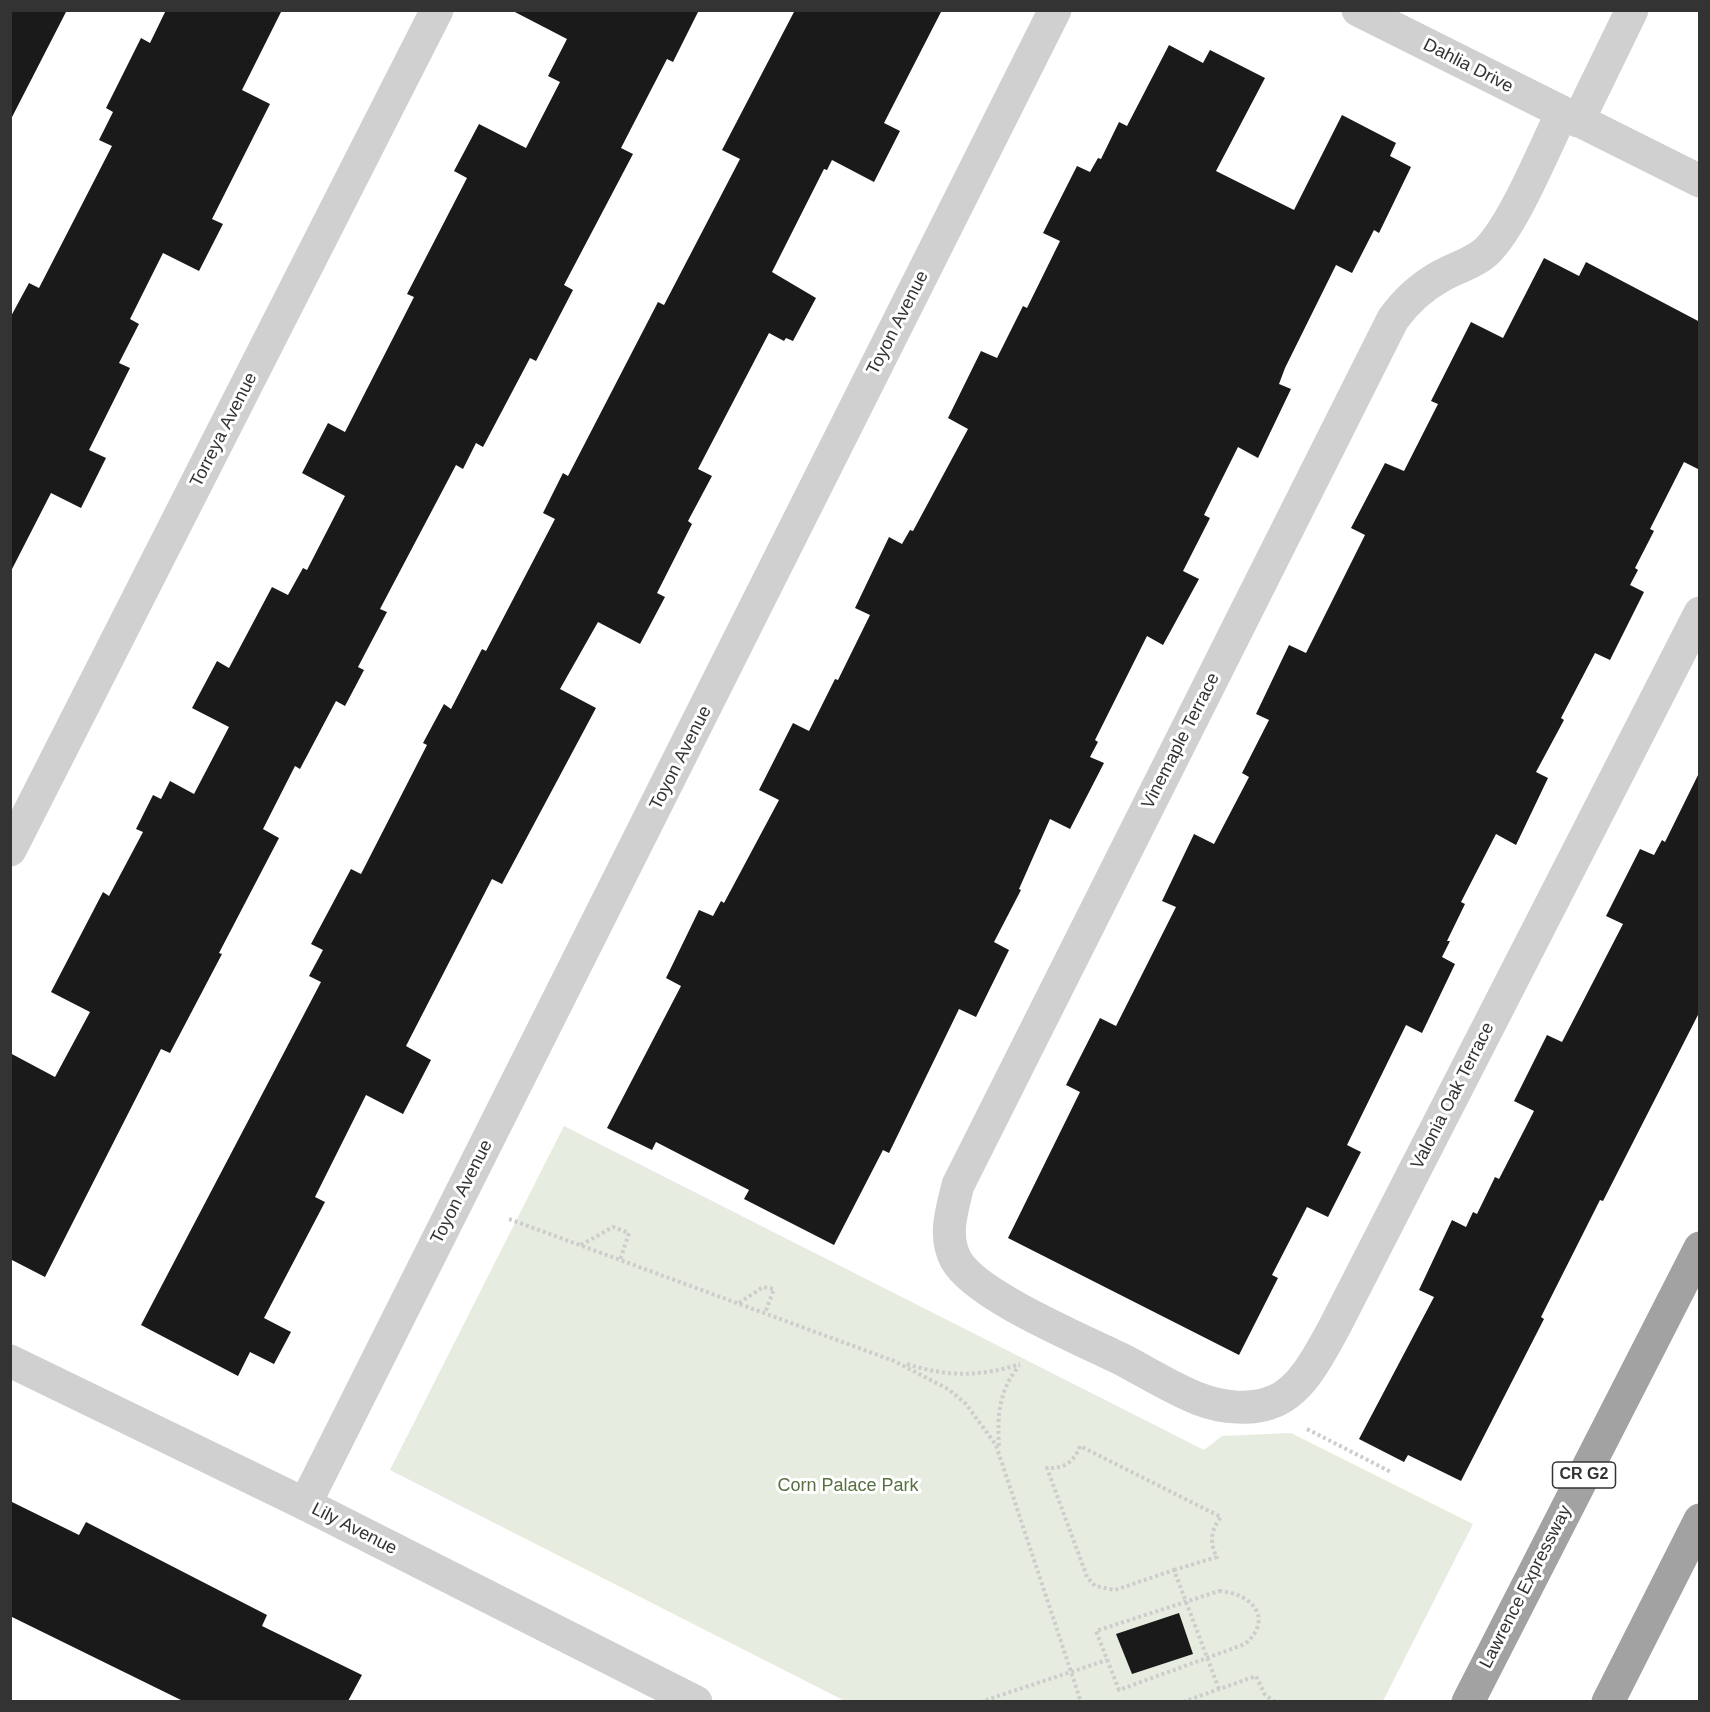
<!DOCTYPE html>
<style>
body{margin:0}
#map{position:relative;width:1710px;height:1712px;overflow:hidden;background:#fff;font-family:Helvetica,sans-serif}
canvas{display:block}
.frame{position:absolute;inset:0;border:12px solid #333;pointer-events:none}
</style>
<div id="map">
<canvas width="1710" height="1712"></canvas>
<div class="frame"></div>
</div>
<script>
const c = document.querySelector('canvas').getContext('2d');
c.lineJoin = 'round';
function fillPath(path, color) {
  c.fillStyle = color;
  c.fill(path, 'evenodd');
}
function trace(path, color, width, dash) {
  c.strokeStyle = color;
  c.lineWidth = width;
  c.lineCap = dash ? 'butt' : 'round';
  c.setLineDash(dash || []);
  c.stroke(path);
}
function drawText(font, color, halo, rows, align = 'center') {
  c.font = font + ' Helvetica,sans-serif';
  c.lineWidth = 6;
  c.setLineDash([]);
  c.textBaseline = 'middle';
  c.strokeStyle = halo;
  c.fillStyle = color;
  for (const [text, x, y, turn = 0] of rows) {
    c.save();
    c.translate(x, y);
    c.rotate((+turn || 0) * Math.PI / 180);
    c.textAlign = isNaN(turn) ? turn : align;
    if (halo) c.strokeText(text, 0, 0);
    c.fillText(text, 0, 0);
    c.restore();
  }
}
fillPath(new Path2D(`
 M 564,1126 L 1204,1450 L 1222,1436 L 1291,1433 L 1473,1524 L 1383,1701 L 845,1701 L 390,1470 Z`), '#e6ecdf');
fillPath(new Path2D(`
 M 10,10 L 67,10 L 10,121 Z
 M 166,10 L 282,10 L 242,90 L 270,104 L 212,219 L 223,224 L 199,271 L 163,253 L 130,319 L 139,324 L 119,363 L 130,368 L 89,450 L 106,458 L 81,508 L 51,493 L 10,573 L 10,318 L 29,283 L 39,288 L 112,146 L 99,140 L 113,112 L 106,108 L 141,38 L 150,43 Z
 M 511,10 L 699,10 L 673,62 L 667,59 L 621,148 L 633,154 L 564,285 L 573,290 L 536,361 L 530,358 L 483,447 L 476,443 L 463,469 L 456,465 L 380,609 L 387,612 L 358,667 L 364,670 L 345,706 L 336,701 L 300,769 L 295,766 L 263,829 L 279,838 L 219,953 L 222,954 L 170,1053 L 161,1049 L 45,1277 L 10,1259 L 10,1053 L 55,1077 L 90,1012 L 51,992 L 103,892 L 109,896 L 143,832 L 136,829 L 153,795 L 161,799 L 170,781 L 194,794 L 229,727 L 192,708 L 217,661 L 229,668 L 272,587 L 288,595 L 303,568 L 307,570 L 345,496 L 302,473 L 328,423 L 345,432 L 414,297 L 407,294 L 467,178 L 454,171 L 479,124 L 526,148 L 560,82 L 548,76 L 567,39 Z
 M 795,10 L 942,10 L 884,123 L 900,131 L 874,182 L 832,160 L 827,170 L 824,169 L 772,272 L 816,298 L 793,341 L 786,338 L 784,341 L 769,333 L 698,469 L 712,476 L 688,521 L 692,524 L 657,593 L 665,597 L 640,644 L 598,622 L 560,689 L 596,708 L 502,884 L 492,879 L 406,1046 L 431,1060 L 403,1114 L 366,1095 L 315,1197 L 325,1202 L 264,1318 L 291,1332 L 274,1364 L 250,1352 L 238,1376 L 141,1325 L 321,982 L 309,976 L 323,950 L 311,944 L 351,869 L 361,874 L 427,745 L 423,743 L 444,704 L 451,709 L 482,649 L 486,651 L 555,519 L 543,513 L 563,473 L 568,476 L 658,302 L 664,305 L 740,159 L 722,150 Z
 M 1169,45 L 1203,63 L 1210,50 L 1265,78 L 1216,171 L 1294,210 L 1342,115 L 1396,143 L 1390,156 L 1411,167 L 1379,233 L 1374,230 L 1352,273 L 1336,265 L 1285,368 L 1279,384 L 1291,389 L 1258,458 L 1238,447 L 1204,515 L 1210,518 L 1183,571 L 1199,579 L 1163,645 L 1147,636 L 1095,740 L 1098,742 L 1090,757 L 1104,763 L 1070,829 L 1050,819 L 1019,889 L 1021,890 L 994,942 L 1009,950 L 976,1017 L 959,1009 L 889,1153 L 883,1150 L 834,1245 L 744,1199 L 749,1190 L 656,1142 L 652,1150 L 607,1128 L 681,986 L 666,978 L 699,910 L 713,916 L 721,901 L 724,903 L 779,800 L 759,790 L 793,723 L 809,731 L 835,679 L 838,680 L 870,615 L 855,608 L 889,537 L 902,544 L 910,530 L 913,531 L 968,429 L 948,418 L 981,351 L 997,358 L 1023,306 L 1027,308 L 1060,241 L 1043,233 L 1077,166 L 1090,172 L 1098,158 L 1101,159 L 1119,122 L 1127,126 Z
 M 1544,258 L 1579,276 L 1586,262 L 1700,322 L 1700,470 L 1684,462 L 1650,529 L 1654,531 L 1635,568 L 1638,570 L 1630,585 L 1644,592 L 1610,660 L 1595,653 L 1561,718 L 1564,720 L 1536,772 L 1548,778 L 1516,845 L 1496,834 L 1461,902 L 1465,904 L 1447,941 L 1450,941 L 1442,957 L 1455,964 L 1422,1033 L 1406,1025 L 1347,1145 L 1361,1152 L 1328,1217 L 1307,1207 L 1272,1275 L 1278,1278 L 1239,1355 L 1008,1238 L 1080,1092 L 1066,1085 L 1100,1018 L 1116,1026 L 1176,907 L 1162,901 L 1194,834 L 1214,844 L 1249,777 L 1242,773 L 1269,720 L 1256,714 L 1289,645 L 1306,653 L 1365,535 L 1351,528 L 1385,463 L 1404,471 L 1438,404 L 1431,401 L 1471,322 L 1503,338 Z
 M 1700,771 L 1700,1011 L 1603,1201 L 1600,1200 L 1541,1317 L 1544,1319 L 1461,1481 L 1408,1455 L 1404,1462 L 1359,1439 L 1434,1297 L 1419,1290 L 1452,1220 L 1466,1227 L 1473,1212 L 1477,1214 L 1495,1177 L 1499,1179 L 1534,1111 L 1514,1101 L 1547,1035 L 1562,1042 L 1623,924 L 1606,916 L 1640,849 L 1654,855 L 1662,840 L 1665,842 Z
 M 10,1501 L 79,1535 L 86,1522 L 267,1615 L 262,1626 L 362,1675 L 348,1701 L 183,1701 L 10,1616 Z
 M 1179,1613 L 1193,1654 L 1132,1674 L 1116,1634 Z`), '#1a1a1a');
trace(new Path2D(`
 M 509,1219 L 894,1361 L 948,1389 L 966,1404 L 996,1445 L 1081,1702
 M 581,1245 L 613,1227 L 629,1233 L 620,1260
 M 739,1303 L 763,1287 L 774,1289 L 765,1313
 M 907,1364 C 947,1377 980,1377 1020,1364
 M 1307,1429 L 1391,1472
 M 999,1446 C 997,1416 999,1390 1019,1366
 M 1174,1570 L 1217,1557 C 1209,1543 1211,1529 1221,1517 L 1080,1446 C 1074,1462 1064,1469 1047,1468 L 1087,1577 L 1095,1586 L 1115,1590 L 1174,1570 L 1219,1689
 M 1219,1591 C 1251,1593 1275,1618 1245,1644 L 1119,1690 L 1096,1631 Z
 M 980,1702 L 1107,1660
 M 1183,1702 L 1256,1676 L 1265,1695 L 1275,1702`), '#cdcdcd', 4, [3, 3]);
trace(new Path2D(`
 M 1358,10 L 1700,181
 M 1562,113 C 1544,149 1515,222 1488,250 C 1475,263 1457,267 1441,276 C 1421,287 1406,301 1393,319 L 958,1185 C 952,1210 943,1236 956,1260 C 976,1296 1083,1340 1123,1360 C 1148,1373 1173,1389 1199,1399 C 1222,1408 1252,1411 1275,1401 C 1303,1389 1320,1353 1334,1328 L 1700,613
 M 1578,121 L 1632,10
 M 10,850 L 437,10
 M 305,1504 L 1055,10`), '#d0d0d0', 33);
trace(new Path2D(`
 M 10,1361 L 305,1504 L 696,1702`), '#d0d0d0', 33);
trace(new Path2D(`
 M 1468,1702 L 1700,1248
 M 1608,1702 L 1700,1520`), '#a2a2a2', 33);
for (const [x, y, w] of [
 [1584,1475,63]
]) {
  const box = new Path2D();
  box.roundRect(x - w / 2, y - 13, w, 26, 4.5);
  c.fillStyle = '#fff';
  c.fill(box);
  trace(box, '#333', 1.5);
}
drawText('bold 16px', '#333', null, [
 ["CR G2",1584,1475]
]);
drawText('18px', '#333', '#fff', [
 ["Dahlia Drive",1468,66,27],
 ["Toyon Avenue",898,323,-63],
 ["Torreya Avenue",224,430,-63],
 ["Vinemaple Terrace",1181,741,-63],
 ["Toyon Avenue",681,758,-63],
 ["Valonia Oak Terrace",1453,1096,-63],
 ["Toyon Avenue",462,1192,-63],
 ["Lily Avenue",354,1529,27],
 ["Lawrence Expressway",1526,1587,-63]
]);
drawText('18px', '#56703f', '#fff', [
 ["Corn Palace Park",848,1486]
]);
</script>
